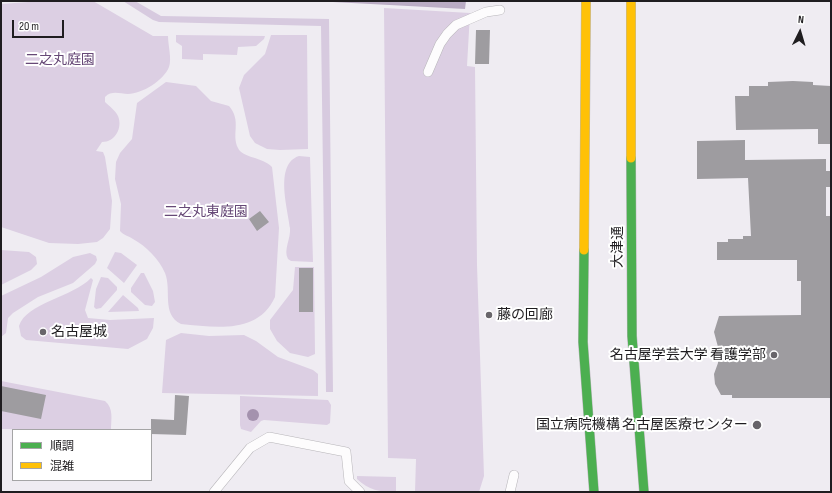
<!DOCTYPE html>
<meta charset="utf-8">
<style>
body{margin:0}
#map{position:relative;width:832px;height:493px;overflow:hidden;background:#efecf2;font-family:"Sofia Sans Condensed","Noto Sans JP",sans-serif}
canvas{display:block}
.frame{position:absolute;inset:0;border:2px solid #1f1d20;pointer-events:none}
.legend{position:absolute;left:12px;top:429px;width:140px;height:52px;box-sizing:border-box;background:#fff;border:1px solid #a5a5a6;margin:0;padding:5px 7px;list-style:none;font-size:12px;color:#1f1d20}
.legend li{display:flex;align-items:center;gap:8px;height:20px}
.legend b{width:20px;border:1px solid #a5a5a6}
.north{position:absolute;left:780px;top:12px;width:40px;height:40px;-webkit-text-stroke:3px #fff;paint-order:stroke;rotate:5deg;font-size:11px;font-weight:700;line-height:16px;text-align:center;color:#1f1d20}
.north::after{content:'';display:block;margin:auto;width:14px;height:18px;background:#1f1d20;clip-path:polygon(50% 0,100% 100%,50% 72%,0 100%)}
.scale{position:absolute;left:12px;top:20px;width:52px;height:18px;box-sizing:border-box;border:2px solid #1f1d20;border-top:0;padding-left:5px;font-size:12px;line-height:14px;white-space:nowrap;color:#1f1d20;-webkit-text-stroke:3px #fff;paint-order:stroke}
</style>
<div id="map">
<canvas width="832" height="493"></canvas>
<div class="frame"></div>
<ul class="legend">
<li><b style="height:5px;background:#4caf50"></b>順調</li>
<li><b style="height:5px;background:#ffc107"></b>混雑</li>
</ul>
<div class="north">N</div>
<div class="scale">20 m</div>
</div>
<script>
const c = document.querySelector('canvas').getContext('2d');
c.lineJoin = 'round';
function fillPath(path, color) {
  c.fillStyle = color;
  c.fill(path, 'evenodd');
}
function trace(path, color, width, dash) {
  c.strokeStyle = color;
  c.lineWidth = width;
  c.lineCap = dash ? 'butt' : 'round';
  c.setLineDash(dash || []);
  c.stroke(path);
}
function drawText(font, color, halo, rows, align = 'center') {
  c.font = font + ' "Sofia Sans Condensed","Noto Sans JP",sans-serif';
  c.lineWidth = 4;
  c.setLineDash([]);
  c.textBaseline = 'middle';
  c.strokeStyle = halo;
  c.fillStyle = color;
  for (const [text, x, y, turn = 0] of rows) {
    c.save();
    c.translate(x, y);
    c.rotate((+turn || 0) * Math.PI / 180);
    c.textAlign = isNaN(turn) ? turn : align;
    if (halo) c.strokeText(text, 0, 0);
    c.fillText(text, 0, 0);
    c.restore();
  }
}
fillPath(new Path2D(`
 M 42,1 L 93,1 L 153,36 L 168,36 C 168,45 172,59 169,67 C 164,80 142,94 128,94 C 120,94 112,90 105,97 L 105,102 C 109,106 115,110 118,116 C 123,128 115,142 102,142 L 96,151 L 103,152 L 105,157 L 112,201 L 110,229 L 103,238 L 97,242 L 78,244 L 49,243 L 1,227 L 1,4 Z
 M 384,8 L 470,13 L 467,66 L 475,67 L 477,265 L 484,476 L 479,492 L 415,492 L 416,459 L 388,458 Z
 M 176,35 L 265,36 L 264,39 L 256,46 L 238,47 L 237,55 L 203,54 L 203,60 L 182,59 L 182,46 L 176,42 Z
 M 271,35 L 307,35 L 308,149 L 280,150 L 267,149 L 255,143 L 250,136 L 239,88 L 244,75 L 265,54 Z
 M 166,82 L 196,86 L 211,101 L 229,106 C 242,121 231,134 238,148 C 242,158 263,157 272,167 L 279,228 L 275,297 C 258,335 214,327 181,324 C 161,314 172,290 165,273 C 159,259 146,246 133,239 C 129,236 123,235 120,231 L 121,204 L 115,179 L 116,162 L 120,153 L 132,139 L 137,103 Z
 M 299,156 L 310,157 L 313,262 L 291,261 L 288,259 C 283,250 291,239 290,228 C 288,209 274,164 299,156 Z
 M 1,250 L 29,252 L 36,257 L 37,264 L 31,270 L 1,285 Z
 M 115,252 L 121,253 L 137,265 L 124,283 L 107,268 Z
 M 90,253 L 96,256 L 97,260 L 95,264 L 73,283 L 38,297 L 13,313 L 8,318 L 6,333 L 1,337 L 1,296 L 41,277 L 73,257 Z
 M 295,267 L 314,267 L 315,354 L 308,357 L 290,353 L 277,341 L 270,329 L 270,320 L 293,290 Z
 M 141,273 L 144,273 L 153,291 L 155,302 L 152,306 L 145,305 L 131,292 L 131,288 Z
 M 101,277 L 108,278 L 117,287 L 117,290 L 101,308 L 96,309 L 94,307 L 96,289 Z
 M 91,278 L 93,280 L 85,310 L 88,318 L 110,320 L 154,318 L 153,328 L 147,339 L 128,349 L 26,340 L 21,336 L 19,326 C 26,303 73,297 91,278 Z
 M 123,295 L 138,308 L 139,311 L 108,312 Z
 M 181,333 L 209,336 L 244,335 L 256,341 L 278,357 L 313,370 L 318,374 L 318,396 L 162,393 L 166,340 Z
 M 1,381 L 105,401 C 114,409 111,419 111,430 L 1,429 Z
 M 240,396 L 328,400 L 331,405 L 330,423 L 327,425 L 264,420 L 261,421 L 251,432 L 241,429 L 240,425 Z
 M 357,476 L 396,477 L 396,492 C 379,492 369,490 357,479 Z`), '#dccfe3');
fillPath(new Path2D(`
 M 123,1 L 135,1 L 161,16 L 329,19 L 333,392 L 326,392 L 321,26 L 159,22 L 153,20 Z`), '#d7cadf');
fillPath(new Path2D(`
 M 314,1 L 466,1 L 465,9 Z`), '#baacc4');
fillPath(new Path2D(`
 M 476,30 L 490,30 L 489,64 L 475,64 Z
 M 793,81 L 813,82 L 813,85 L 831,86 L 831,144 L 818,144 L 818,129 L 736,130 L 735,96 L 749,96 L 749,86 L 768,86 L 768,82 Z
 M 745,140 L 745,160 L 826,159 L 826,171 L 831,171 L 831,187 L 826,187 L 826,216 L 831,216 L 831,398 L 732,398 L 732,395 L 721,395 L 715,384 L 714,374 L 718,363 L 718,347 L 714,332 L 719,316 L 801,315 L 801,281 L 797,281 L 797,260 L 717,260 L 717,242 L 728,242 L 728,239 L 743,239 L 743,236 L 751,236 L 748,178 L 697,179 L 697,141 Z
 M 260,211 L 269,222 L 257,231 L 249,219 Z
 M 299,268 L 313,268 L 313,312 L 299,312 Z
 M 1,386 L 46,395 L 41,419 L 1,411 Z
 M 175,395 L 189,396 L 186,435 L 151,434 L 151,419 L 174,420 Z`), '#9e9ca0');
const lane = new Path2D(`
 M 428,72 L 440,44 L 447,34 L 456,25 L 486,12 L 500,10
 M 214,492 L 250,448 L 269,437 L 346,452 L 349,481 L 360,492
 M 510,492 L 514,475`);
const fast = new Path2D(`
 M 631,158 L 632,336 L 644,492
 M 584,250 L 583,342 L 594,492`);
const slow = new Path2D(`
 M 631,1 L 631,158
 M 584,250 L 586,1`);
trace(lane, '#b7b5b9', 10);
trace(fast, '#b7b5b9', 10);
trace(slow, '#b7b5b9', 10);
trace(lane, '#fdfcfd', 9);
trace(fast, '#4caf50', 9);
trace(slow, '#ffc107', 9);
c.fillStyle = '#a492ae';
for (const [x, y] of [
 [253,415]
]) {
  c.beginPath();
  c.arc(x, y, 6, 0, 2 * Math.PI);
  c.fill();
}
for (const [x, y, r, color] of [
 [489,315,4,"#68656a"],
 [43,332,4,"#68656a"],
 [774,355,4,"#68656a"],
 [757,425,5,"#68656a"]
]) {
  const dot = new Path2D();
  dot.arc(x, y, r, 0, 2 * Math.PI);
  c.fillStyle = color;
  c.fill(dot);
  trace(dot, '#fff', 1.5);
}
drawText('14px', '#674977', '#fff', [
 ["二之丸庭園",60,60],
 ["二之丸東庭園",206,212]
]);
drawText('14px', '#1f1d20', '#fff', [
 ["大津通",618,247,-90]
]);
drawText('14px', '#1f1d20', '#fff', [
 ["藤の回廊",497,315],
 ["名古屋城",51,332],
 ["名古屋学芸大学 看護学部",766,355,"right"],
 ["国立病院機構 名古屋医療センター",748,425,"right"]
], 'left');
</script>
